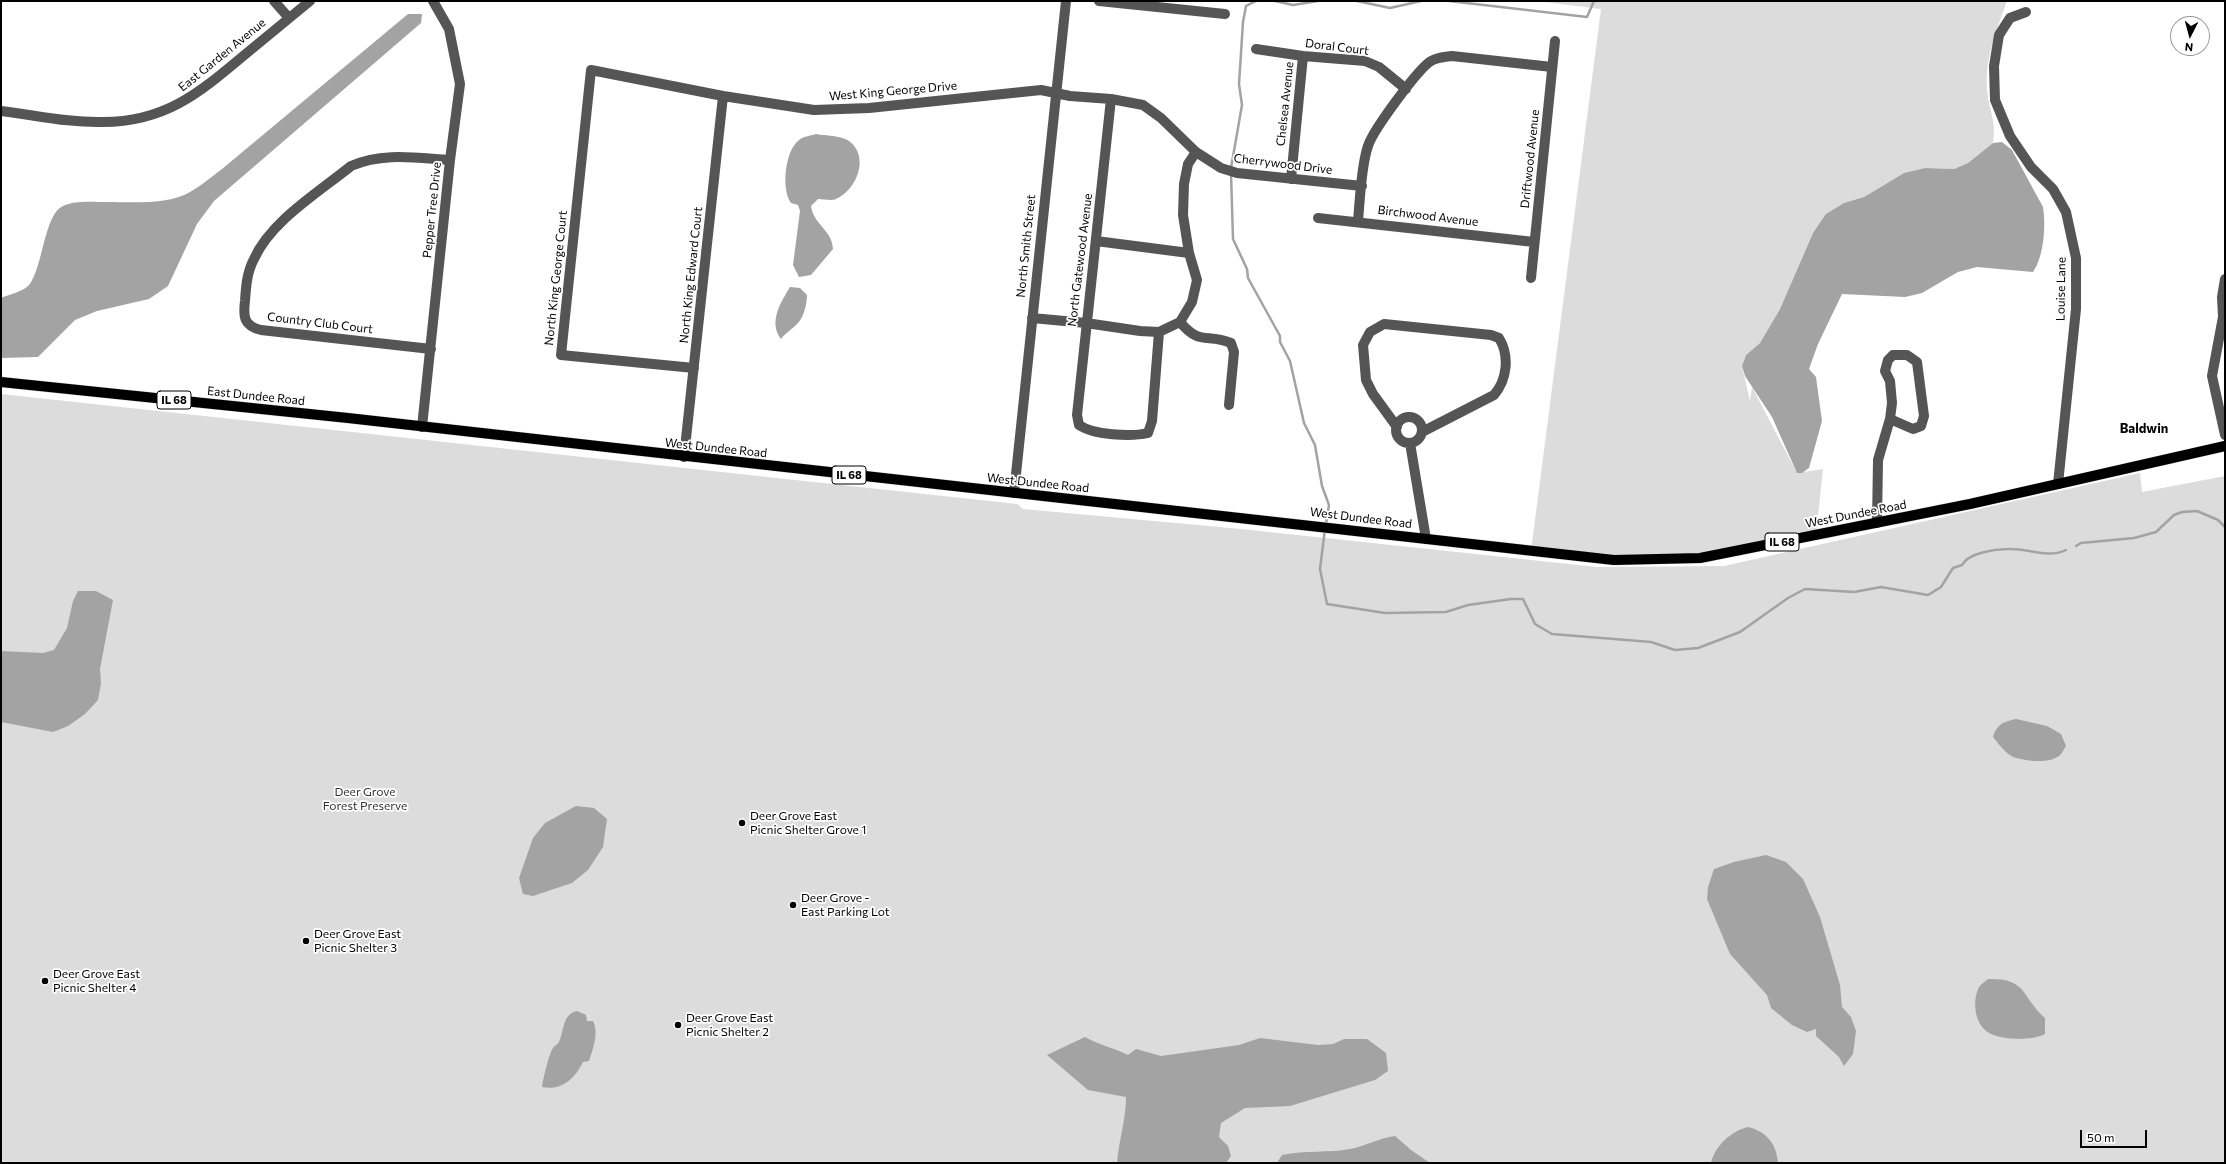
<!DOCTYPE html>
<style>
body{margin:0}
#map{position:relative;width:2226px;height:1164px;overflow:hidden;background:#fff;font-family:Commissioner,sans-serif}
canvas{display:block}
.frame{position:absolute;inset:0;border:2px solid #000;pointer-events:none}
.north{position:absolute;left:2170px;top:16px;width:40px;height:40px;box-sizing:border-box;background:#fff;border:1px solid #999;border-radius:50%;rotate:186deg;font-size:11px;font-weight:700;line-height:16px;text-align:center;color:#000}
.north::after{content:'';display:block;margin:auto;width:14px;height:18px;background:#000;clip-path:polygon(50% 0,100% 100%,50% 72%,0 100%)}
.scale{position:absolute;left:2080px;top:1130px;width:67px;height:18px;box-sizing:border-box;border:2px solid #000;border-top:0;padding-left:5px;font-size:12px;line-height:14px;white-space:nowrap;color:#000;-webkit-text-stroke:3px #fff;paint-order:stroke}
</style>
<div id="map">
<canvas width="2226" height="1164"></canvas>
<div class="frame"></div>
<div class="north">N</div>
<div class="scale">50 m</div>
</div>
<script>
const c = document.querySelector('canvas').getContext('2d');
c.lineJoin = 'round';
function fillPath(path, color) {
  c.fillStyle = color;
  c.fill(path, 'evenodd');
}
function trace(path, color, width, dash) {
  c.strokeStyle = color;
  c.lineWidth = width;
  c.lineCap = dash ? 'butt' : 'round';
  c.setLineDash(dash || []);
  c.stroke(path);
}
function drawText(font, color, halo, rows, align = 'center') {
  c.font = font + ' Commissioner,sans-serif';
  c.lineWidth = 3.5;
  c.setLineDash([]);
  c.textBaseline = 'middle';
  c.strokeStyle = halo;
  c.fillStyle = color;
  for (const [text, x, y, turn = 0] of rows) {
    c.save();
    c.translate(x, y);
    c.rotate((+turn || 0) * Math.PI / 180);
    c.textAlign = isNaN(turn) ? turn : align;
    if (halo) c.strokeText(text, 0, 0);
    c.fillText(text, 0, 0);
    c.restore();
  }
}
fillPath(new Path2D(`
 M 1536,1 L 2007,1 C 1997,29 1985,57 1987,88 C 1988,109 1997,120 1993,143 L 1968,163 L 1954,169 L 1925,168 L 1904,173 L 1864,197 L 1844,203 L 1813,233 L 1780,309 L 1760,343 L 1746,355 L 1742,366 L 1750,401 L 1752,387 L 1797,473 L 1823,469 L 1816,535 L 1738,550 L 1651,559 L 1531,551 L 1601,9 Z
 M 1,394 L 1017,504 L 1023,509 L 1241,529 L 1597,567 L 1724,566 L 2140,473 L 2142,492 L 2225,476 L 2225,1163 L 1,1163 Z`), '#dcdcdc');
fillPath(new Path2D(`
 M 408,14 L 422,14 L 421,23 L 214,201 L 197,224 L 168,286 L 149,299 L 97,311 L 75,320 L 38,357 L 1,358 L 1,298 C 8,295 24,291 29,285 C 43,268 44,214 63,206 C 75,200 94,202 106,202 C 130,202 169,205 190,192 C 201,186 211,177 222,169 Z
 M 816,134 C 826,136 840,135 849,141 C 870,156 857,190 836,199 C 832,201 823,199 818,199 L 811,206 C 814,226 832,229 833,249 L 811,275 L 799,277 L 793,265 L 800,211 L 798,205 L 791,203 C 781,189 785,152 798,141 C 803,136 810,136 816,134 Z
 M 2002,142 L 2012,150 L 2043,207 C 2046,226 2044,256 2033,272 L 1977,267 L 1958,272 L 1922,293 L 1905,297 L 1842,294 L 1818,344 L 1809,369 L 1816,377 L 1822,421 L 1809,468 L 1802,473 L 1797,473 L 1772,417 L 1745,376 L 1742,366 L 1746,355 L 1760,343 L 1780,309 L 1813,233 L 1826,214 L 1844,203 L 1864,197 L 1904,173 L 1925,168 L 1954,169 L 1968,163 L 1993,143 Z
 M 790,287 L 800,288 L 807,295 C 807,304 804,316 798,323 C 793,329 786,332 781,339 C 768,322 781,302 790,287 Z
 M 78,591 L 96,591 L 113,600 L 100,669 L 101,683 L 98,700 L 85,714 L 68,726 L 53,732 L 1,722 L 1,651 L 43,653 L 54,650 L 67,628 L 73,601 Z
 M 2016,719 L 2047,726 L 2061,734 L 2066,746 C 2064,749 2062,754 2059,756 C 2048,764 2025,761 2013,757 C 2005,753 1998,743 1993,737 C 1997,724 2003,722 2016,719 Z
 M 576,806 L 594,808 L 607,819 L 603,847 L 588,870 L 572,883 L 533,896 L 523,894 L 519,878 L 533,838 L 545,823 Z
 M 1766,855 L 1786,862 L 1803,879 L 1820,917 L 1840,985 L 1842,1007 L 1851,1017 L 1856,1031 L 1853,1054 L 1844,1066 L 1839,1057 L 1816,1036 L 1816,1029 L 1807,1032 L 1792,1025 L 1771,1008 L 1767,995 L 1730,954 L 1707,899 L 1708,887 L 1714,869 L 1734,862 Z
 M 1988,979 C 2028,978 2021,997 2045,1018 L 2045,1034 C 2031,1041 2004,1040 1991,1034 C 1974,1026 1972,1001 1979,987 C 1981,984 1985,982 1988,979 Z
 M 577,1011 L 586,1015 L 587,1021 L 593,1021 C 599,1033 593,1049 589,1061 L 583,1062 C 575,1079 561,1091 542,1087 C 543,1079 549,1054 553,1048 C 554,1046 558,1044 559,1042 C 564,1032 562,1014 577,1011 Z
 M 1085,1037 C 1099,1045 1114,1048 1128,1055 L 1136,1049 L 1161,1056 L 1239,1045 L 1260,1038 L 1318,1045 L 1333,1044 L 1344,1039 L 1367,1039 L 1386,1053 L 1388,1071 L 1375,1080 L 1290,1106 L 1245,1108 L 1221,1123 L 1219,1137 L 1228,1146 L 1231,1156 L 1226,1163 L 1117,1163 C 1119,1140 1126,1119 1126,1097 L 1088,1090 L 1047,1055 Z
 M 1748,1127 C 1766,1131 1777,1144 1778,1163 L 1711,1163 C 1715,1146 1731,1131 1748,1127 Z
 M 1395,1136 L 1411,1150 L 1430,1163 L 1277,1163 L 1282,1155 C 1306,1150 1328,1153 1350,1149 C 1366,1146 1379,1138 1395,1136 Z`), '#a3a3a3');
trace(new Path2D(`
 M 1275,1 L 1293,5 L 1318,1
 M 1357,1 L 1390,8 L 1421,1
 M 1449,1 L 1587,17 L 1594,1
 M 1231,168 L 1242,105 L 1239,84 L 1243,22 L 1246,6 L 1256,1
 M 1231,173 L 1233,239 L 1247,269 L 1248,278 L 1280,336 L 1280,342 L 1290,361 L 1304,423 L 1315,445 L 1322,486 L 1329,505 L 1326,524
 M 1325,529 L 1320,569 L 1327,604 L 1385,613 L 1446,612 L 1468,605 L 1511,599 L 1523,599 L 1535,624 L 1552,634 L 1651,642 L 1675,650 L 1698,648 L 1740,632 L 1788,598 L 1805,589 L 1854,592 L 1881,587 L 1928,595 L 1941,587 L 1953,568 L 1962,565 C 1968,553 1995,549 2008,549 C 2028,548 2048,559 2066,550
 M 2076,546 L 2081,543 L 2134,538 L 2156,532 L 2174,515 L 2182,512 L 2197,511 L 2218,520 L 2225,527`), '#a3a3a3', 2.5);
const major = new Path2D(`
 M 1,382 L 348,418 L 1614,560 L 1700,558 L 1970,504 L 2225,446`);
trace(major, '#dbdbdb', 11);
trace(new Path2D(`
 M 274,1 L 289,18
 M 1099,1 L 1225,14
 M 2026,12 L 2010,18 L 1999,35 L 1994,66 L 1995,100 L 2010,136 L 2031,167 L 2053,189 L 2066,212 L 2076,258 L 2076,309 L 2058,484
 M 1256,49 L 1303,56 L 1365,61 L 1379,67 L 1406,89
 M 1111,99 L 1077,415 L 1079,425 C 1093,435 1131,437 1148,433 L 1152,421 L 1159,332
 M 1,111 C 35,115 69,123 103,122 C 164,122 198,94 242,57 C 265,38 287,20 310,1
 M 1291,179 L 1303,56
 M 1318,218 L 1534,242
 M 1358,221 C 1360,200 1361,166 1368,146 C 1373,130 1418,69 1431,61 C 1438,57 1445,57 1452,56 L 1552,67
 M 1096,241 L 1189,253
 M 1531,278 L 1555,41
 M 2225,279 L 2222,297 L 2223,317 L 2212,376 L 2225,435
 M 1032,318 L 1086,323 L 1140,331 L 1159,332 L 1180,322
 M 1180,322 L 1192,302 L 1197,280 L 1189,253 L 1183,215 L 1184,184 L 1188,164 L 1196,152
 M 1180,322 C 1200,346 1206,333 1231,343 L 1234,352 L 1229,405
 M 431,349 L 261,330 C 244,326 243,317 245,301 C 246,286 247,272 254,259 C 271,221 319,192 351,166 C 383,152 416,158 450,160
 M 694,368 L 561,355 L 591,70 L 723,96 L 814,110 L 869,108 L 1041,90 L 1070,96 L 1111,99 L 1143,105 L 1161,118 L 1196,152 L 1221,168 L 1237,173 L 1362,186
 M1396 430a13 13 0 1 1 26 0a13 13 0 1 1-26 0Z
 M 422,427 L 450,160 L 460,84 L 449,29 L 433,1
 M 1397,427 L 1373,394 L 1366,380 L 1363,345 L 1370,332 L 1384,324 L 1491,335 L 1499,338 C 1510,356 1507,380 1494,395 L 1422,432
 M 1410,443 L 1426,539
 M 684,457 L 723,96
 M 1014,493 L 1066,1
 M 1877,523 L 1878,460 L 1890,419 L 1892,403 L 1890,381 L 1885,371 L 1888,360 L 1893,355 L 1907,355 L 1917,362 L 1924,416 L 1921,426 L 1913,429 L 1890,419`), '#555', 10);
trace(major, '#000', 10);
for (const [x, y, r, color] of [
 [742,823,4,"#000"],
 [793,905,4,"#000"],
 [306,941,4,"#000"],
 [45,981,4,"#000"],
 [678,1025,4,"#000"]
]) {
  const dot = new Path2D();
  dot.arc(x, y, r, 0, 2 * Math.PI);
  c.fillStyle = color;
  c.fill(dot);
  trace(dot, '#fff', 1.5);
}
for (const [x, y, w] of [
 [174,400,34],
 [849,475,34],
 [1782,542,34]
]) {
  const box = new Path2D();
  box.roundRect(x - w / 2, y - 9, w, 18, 3);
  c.fillStyle = '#fff';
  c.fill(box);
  trace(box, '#000', 1);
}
drawText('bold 11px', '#000', null, [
 ["IL 68",174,400],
 ["IL 68",849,475],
 ["IL 68",1782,542]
]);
drawText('12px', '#000', '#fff', [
 ["Doral Court",1337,47,7],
 ["East Garden Avenue",222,55,-39],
 ["West King George Drive",893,91,-5],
 ["Chelsea Avenue",1285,104,-84],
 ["Driftwood Avenue",1530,159,-84],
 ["Cherrywood Drive",1283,164,7],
 ["Pepper Tree Drive",432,210,-84],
 ["Birchwood Avenue",1428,216,7],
 ["North Smith Street",1026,246,-84],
 ["North Gatewood Avenue",1080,260,-83],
 ["North King Edward Court",691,275,-84],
 ["North King George Court",556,278,-84],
 ["Louise Lane",2061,289,-89],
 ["Country Club Court",320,323,7],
 ["East Dundee Road",256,396,6],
 ["West Dundee Road",716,448,6],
 ["West Dundee Road",1038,483,6],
 ["West Dundee Road",1856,514,-11],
 ["West Dundee Road",1361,518,7]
]);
drawText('12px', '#333', '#fff', [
 ["Deer Grove",365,792],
 ["Forest Preserve",365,806]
]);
drawText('12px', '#000', '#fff', [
 ["Deer Grove East",750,816],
 ["Picnic Shelter Grove 1",750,830],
 ["Deer Grove -",801,898],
 ["East Parking Lot",801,912],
 ["Deer Grove East",314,934],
 ["Picnic Shelter 3",314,948],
 ["Deer Grove East",53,974],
 ["Picnic Shelter 4",53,988],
 ["Deer Grove East",686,1018],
 ["Picnic Shelter 2",686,1032]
], 'left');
drawText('bold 13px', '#000', '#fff', [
 ["Baldwin",2144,429]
]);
</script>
